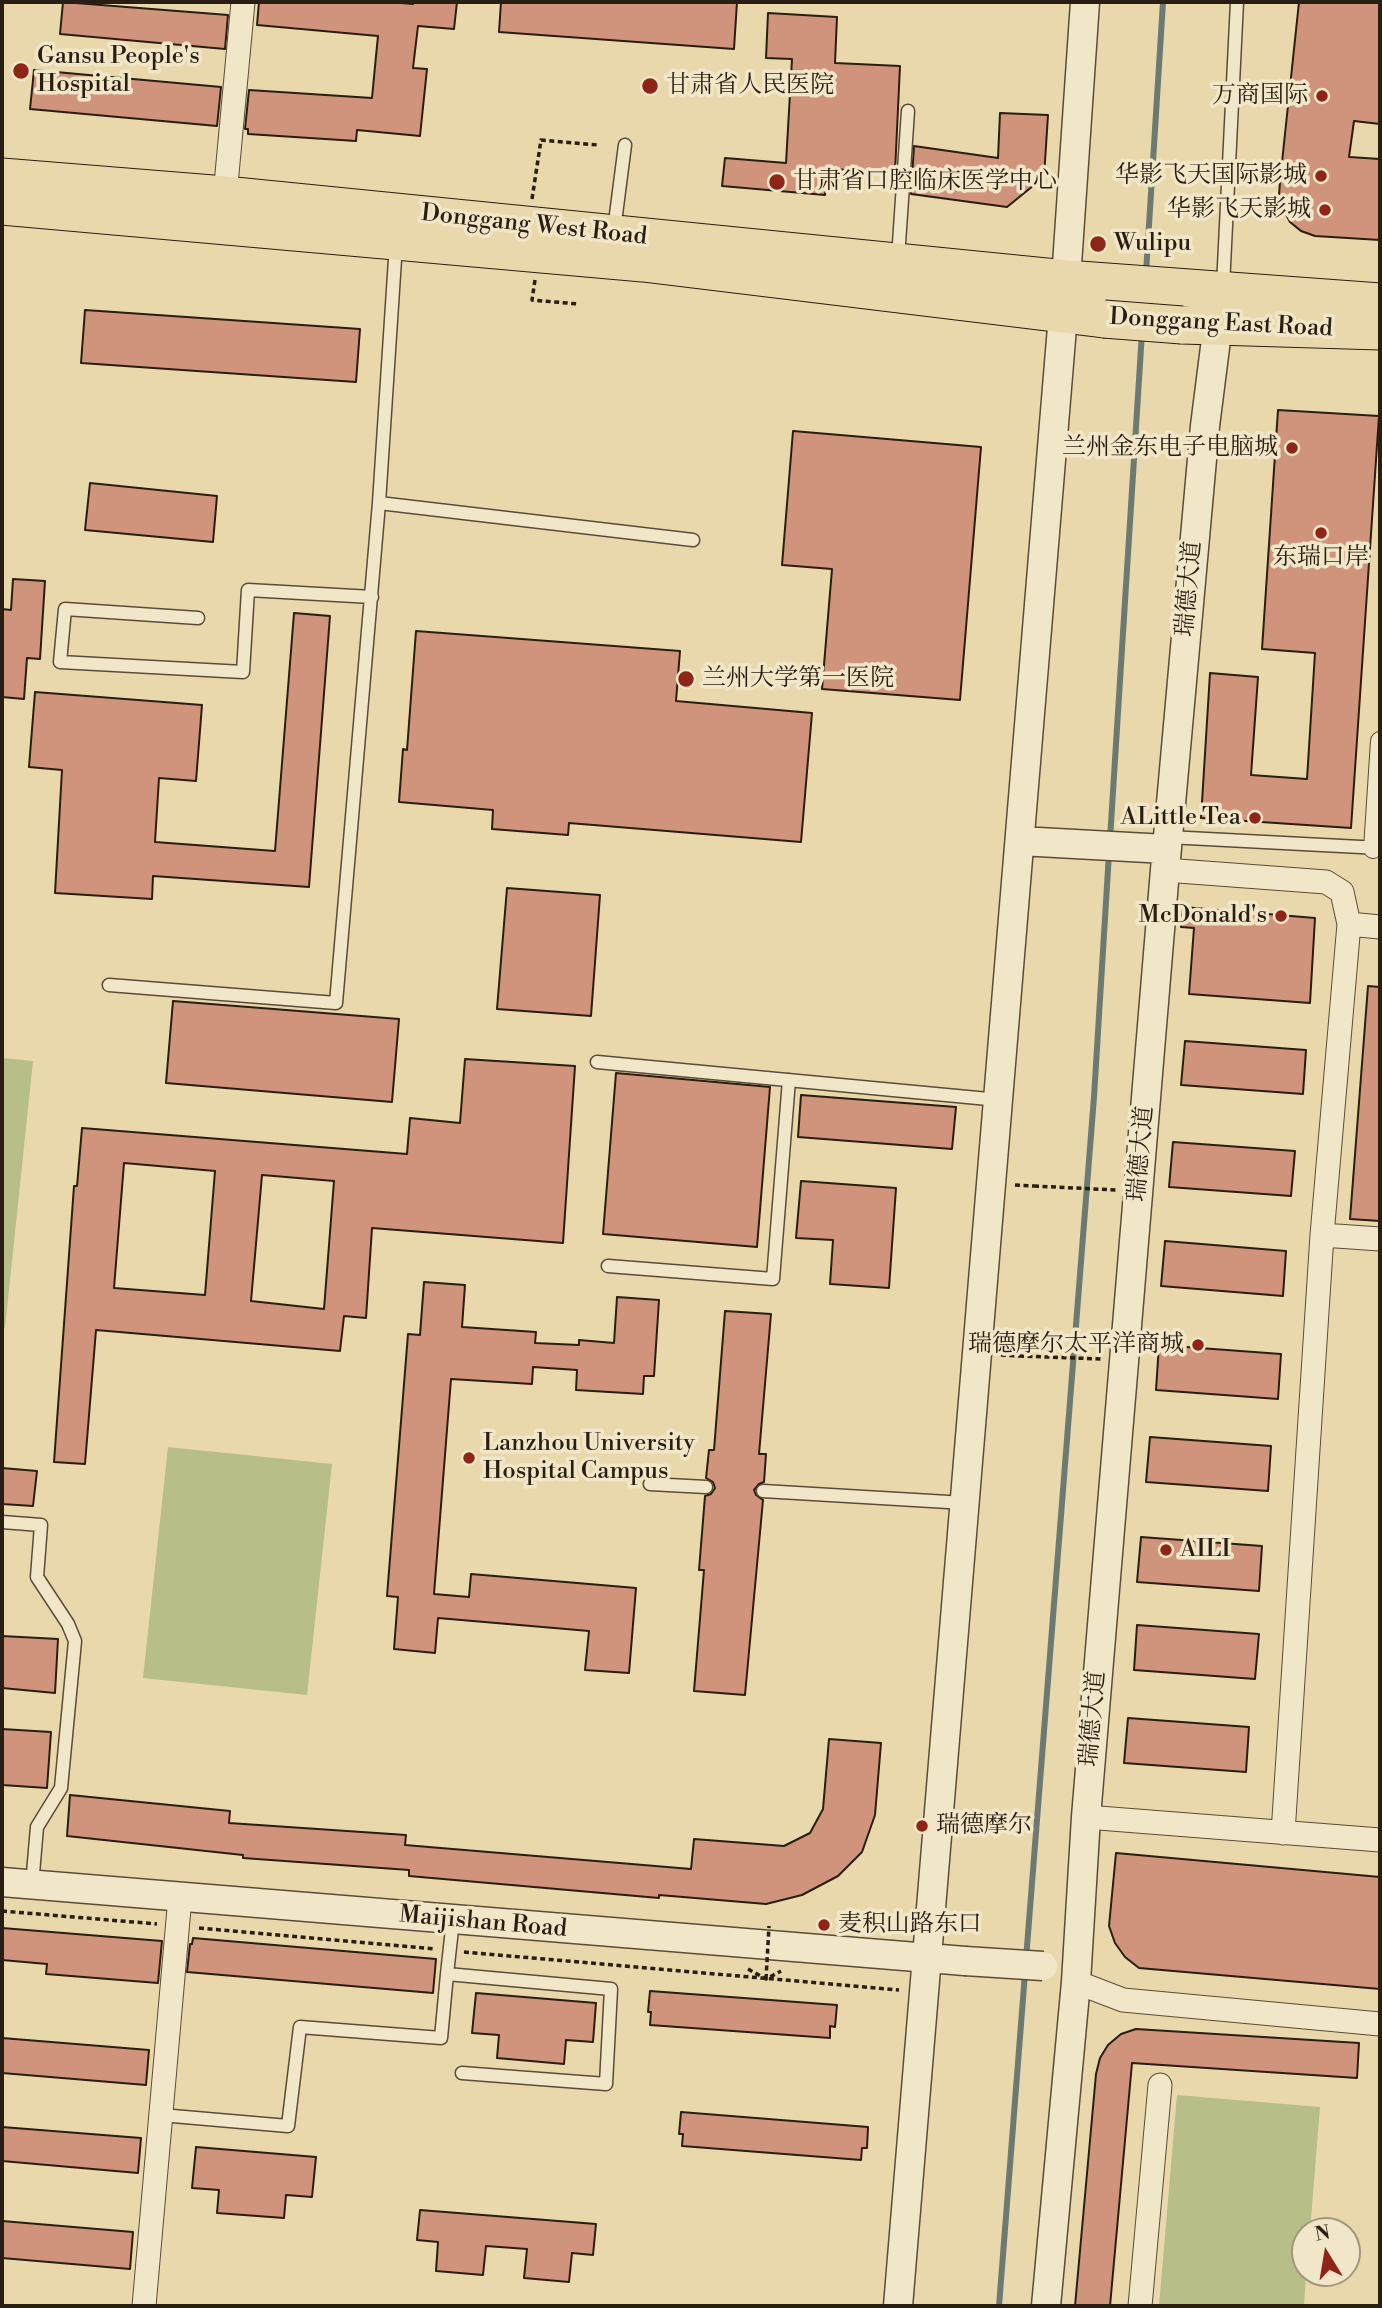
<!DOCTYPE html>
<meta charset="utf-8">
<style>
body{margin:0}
#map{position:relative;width:1382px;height:2308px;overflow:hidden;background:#e9d8ab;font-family:"Libre Bodoni",serif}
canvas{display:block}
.frame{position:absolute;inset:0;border:4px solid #2a1d11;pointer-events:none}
.north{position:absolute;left:1291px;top:2217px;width:70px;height:70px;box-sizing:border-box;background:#f1e6c8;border:2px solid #a1967f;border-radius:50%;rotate:349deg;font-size:19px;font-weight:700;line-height:28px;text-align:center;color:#2a1d11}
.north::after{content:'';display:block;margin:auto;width:24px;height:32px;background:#8f2418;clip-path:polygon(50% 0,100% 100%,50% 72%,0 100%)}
</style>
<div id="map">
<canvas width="1382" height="2308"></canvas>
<div class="frame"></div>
<div class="north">N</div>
</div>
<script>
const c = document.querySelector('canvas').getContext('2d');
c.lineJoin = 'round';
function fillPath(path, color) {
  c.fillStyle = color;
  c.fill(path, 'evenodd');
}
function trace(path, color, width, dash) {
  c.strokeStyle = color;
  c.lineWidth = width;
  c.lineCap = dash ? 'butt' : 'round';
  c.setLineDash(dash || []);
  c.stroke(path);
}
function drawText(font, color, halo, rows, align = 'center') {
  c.font = font + ' "Libre Bodoni","Noto Serif SC",serif';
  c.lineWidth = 7;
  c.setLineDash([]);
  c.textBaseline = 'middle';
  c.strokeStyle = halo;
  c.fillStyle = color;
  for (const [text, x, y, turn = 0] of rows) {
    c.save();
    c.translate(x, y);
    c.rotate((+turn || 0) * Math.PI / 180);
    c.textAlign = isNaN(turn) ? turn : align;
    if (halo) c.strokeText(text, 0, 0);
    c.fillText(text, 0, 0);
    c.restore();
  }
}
fillPath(new Path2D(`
 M 2,1058 L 33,1061 L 5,1328 L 2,1328 Z
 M 168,1447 L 332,1464 L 307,1695 L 143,1678 Z
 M 1177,2095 L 1320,2107 L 1310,2231 L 1305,2231 L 1306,2273 L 1304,2306 L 1159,2306 Z`), '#b8be88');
trace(new Path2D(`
 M 1146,273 L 1163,2
 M 1110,839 L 1142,332
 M 1026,1959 L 1094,1097 L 1109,853
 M 999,2306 L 1025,1973`), '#6d7a72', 6);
const building = new Path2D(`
 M 63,2 L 228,15 L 225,49 L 60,34 Z
 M 259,2 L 390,2 L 413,4 L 414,2 L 457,2 L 454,29 L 418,26 L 413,68 L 427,69 L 420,136 L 357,130 L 356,141 L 248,134 L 248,129 L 245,129 L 249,90 L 372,98 L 376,56 L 378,36 L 257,25 Z
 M 501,2 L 737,2 L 734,49 L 499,32 Z
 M 1299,2 L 1380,2 L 1380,124 L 1354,121 L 1349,157 L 1380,159 L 1380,240 L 1315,236 L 1301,231 L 1290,222 L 1283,209 L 1279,196 L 1280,181 Z
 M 768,13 L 837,17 L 835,63 L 900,66 L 895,172 L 828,169 L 825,195 L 722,186 L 725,158 L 786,163 L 792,59 L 766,58 Z
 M 34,70 L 221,87 L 217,126 L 30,109 Z
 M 1000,113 L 1048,115 L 1044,177 L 1007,207 L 911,194 L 914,146 L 998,158 Z
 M 85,310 L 360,329 L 356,382 L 81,363 Z
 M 1278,410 L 1379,416 L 1351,828 L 1201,818 L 1210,673 L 1258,677 L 1251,775 L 1307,779 L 1315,653 L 1262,649 Z
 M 793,431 L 981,447 L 960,700 L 822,689 L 832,569 L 782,565 Z
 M 90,483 L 217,496 L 213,542 L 85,530 Z
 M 13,579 L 45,581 L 40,659 L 27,658 L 24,699 L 2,697 L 2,609 L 11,610 Z
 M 294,613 L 330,616 L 309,887 L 153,876 L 152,899 L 55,893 L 62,770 L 29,767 L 35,692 L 202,705 L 196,781 L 159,778 L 155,842 L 275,851 Z
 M 416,631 L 680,651 L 676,701 L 812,713 L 801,842 L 569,823 L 568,835 L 492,829 L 493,810 L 399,802 L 403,749 L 407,750 Z
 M 507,888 L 600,895 L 591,1016 L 497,1009 Z
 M 1183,907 L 1315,918 L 1310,1003 L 1189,994 L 1194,928 L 1181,927 Z
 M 1368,986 L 1380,987 L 1380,1221 L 1350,1219 Z
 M 173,1001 L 399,1019 L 392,1102 L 166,1083 Z
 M 1185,1041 L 1306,1050 L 1303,1094 L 1181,1085 Z
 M 465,1059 L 575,1066 L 563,1243 L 372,1228 L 366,1318 L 344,1316 L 340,1351 L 96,1330 L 85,1464 L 54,1462 L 74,1186 L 77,1186 L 82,1128 L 407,1154 L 410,1118 L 460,1123 ZM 124,1163 L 215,1171 L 205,1295 L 114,1288 ZM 262,1175 L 334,1181 L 324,1309 L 251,1301 Z
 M 616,1073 L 770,1087 L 757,1247 L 603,1234 Z
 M 801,1095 L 956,1107 L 952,1149 L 798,1137 Z
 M 1173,1142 L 1295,1151 L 1291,1196 L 1169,1187 Z
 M 801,1181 L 896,1188 L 889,1288 L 830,1284 L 833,1240 L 796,1238 Z
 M 1165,1241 L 1286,1251 L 1283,1296 L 1161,1286 Z
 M 424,1282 L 465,1285 L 462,1327 L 536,1332 L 535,1343 L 579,1345 L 579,1340 L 614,1343 L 617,1297 L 659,1300 L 654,1376 L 644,1376 L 643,1394 L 576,1390 L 577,1370 L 533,1367 L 532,1384 L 451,1379 L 434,1594 L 469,1597 L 471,1574 L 636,1588 L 629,1673 L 585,1670 L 589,1631 L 438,1618 L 435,1653 L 394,1649 L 398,1597 L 387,1596 L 408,1334 L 420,1335 Z
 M 725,1311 L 771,1314 L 759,1454 L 766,1454 L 764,1482 L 759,1484 L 754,1490 L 756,1495 L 763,1500 L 745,1695 L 694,1691 L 704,1570 L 699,1570 L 705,1496 L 711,1494 L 715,1488 L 713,1482 L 706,1478 L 709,1450 L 714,1450 Z
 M 1159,1345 L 1281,1354 L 1278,1399 L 1156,1390 Z
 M 1150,1437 L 1271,1446 L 1268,1491 L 1146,1482 Z
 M 2,1468 L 37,1471 L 33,1506 L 2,1504 Z
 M 1141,1537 L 1262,1546 L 1259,1591 L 1137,1582 Z
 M 1137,1625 L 1259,1634 L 1255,1679 L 1134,1670 Z
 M 2,1636 L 58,1639 L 55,1693 L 2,1688 Z
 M 1128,1718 L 1249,1727 L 1246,1772 L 1124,1763 Z
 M 2,1729 L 51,1732 L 47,1788 L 2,1785 Z
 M 829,1739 L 881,1743 L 875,1815 L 862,1852 L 838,1876 L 802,1895 L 766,1904 L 659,1895 L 659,1898 L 409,1876 L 409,1870 L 243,1858 L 243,1855 L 67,1836 L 70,1795 L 230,1811 L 229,1823 L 406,1835 L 405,1845 L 691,1869 L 694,1839 L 784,1846 L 810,1833 L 823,1809 Z
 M 1116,1853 L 1380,1877 L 1380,1989 L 1139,1968 L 1125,1957 L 1115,1943 L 1109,1926 Z
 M 2,1928 L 162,1941 L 158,1983 L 46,1974 L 47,1964 L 2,1960 Z
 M 193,1938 L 436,1959 L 433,1993 L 187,1972 L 190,1944 L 192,1944 Z
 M 650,1991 L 837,2005 L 835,2027 L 830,2026 L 830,2038 L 650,2025 L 651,2012 L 648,2012 Z
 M 476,1993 L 596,2003 L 593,2042 L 566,2040 L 564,2064 L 497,2058 L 499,2035 L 472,2033 Z
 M 1136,2029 L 1359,2043 L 1357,2078 L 1132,2063 L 1110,2306 L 1075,2306 L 1096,2074 L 1100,2058 L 1108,2045 L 1121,2034 Z
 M 2,2038 L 149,2050 L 146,2085 L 2,2073 Z
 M 681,2112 L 868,2127 L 867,2148 L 862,2148 L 861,2160 L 682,2146 L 683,2134 L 679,2134 Z
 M 2,2127 L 141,2138 L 138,2173 L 2,2161 Z
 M 196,2147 L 316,2157 L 312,2197 L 286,2195 L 284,2218 L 217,2213 L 219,2190 L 192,2188 Z
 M 420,2210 L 596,2224 L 593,2255 L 572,2253 L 569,2282 L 524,2278 L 527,2249 L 486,2246 L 483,2275 L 436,2271 L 438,2242 L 417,2240 Z
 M 2,2221 L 133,2232 L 130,2269 L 2,2258 Z`);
fillPath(building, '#d0937c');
trace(building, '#2a1d11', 2);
const service = new Path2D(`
 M 614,230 L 625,145
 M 898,258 L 908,111
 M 1223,286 L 1237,2
 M 379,503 L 693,540
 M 198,618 L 65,609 L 60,662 L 243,672 L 248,590 L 372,597
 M 1168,837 L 1380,848
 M 109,985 L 336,1003 L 379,503 L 396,244
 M 597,1062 L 999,1100
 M 608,1266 L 773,1279 L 789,1080
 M 650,1484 L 706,1487
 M 763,1491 L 965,1503
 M 2,1522 L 41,1525 L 37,1577 L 68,1624 L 75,1641 L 61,1788 L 37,1827 L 32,1885
 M 447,1974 L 453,1920
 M 161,2115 L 288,2126 L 300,2027 L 441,2038 L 447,1974 L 611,1989 L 606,2084 L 462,2073`);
const pedestrian = new Path2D(`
 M 1373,849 L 1380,741`);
const minor = new Path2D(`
 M 225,195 L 243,2
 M 1165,870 L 1326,882 L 1342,892 L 1349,924 L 1322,1235
 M 1349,924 L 1380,927
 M 1086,1817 L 1380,1840
 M 1283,1833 L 1322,1235 L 1380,1239
 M 1076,1982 L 1123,2000 L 1380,2024
 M 144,2306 L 180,1897
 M 1140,2306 L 1160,2085`);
const tertiary = new Path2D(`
 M 1020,841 L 1166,849
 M 2,1882 L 965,1961
 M 898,2306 L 1066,279 L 1085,2
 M 1046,2306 L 1076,1982 L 1086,1817 L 1165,870 L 1205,426 L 1220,308`);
const primary = new Path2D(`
 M 2,177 L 225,195 L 1066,279 L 1380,302
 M 2,206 L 643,263 L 1104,319
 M 1182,325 L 1380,331`);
trace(service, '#5a4c38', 15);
trace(pedestrian, '#5a4c38', 20);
trace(minor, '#5a4c38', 25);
trace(tertiary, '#5a4c38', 31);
trace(primary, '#2a1d11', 39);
trace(new Path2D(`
 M 532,199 L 541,140 L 598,145
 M 535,280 L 532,300 L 578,304
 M 1015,1185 L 1034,1186
 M 1001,1355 L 1019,1356
 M 2,1911 L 157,1924
 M 199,1928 L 435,1949
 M 464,1952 L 899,1990
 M 748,1969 L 766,1979 L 781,1971`), '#2a1d11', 3.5, [5, 3.5]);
trace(service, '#f1e6c8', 12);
trace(pedestrian, '#f1e6c8', 18);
trace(minor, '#f1e6c8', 23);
trace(tertiary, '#f1e6c8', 28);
trace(primary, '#e9d8ab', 37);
const tertiaryBridge = new Path2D(`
 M 965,1961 L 1043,1966`);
const primaryBridge = new Path2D(`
 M 1104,319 L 1182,325`);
trace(tertiaryBridge, '#5a4c38', 31, []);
trace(primaryBridge, '#2a1d11', 39, []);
trace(new Path2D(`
 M 1034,1186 L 1116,1190
 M 1019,1356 L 1101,1359
 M 766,1979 L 769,1926`), '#2a1d11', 3.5, [5, 3.5]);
trace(tertiaryBridge, '#f1e6c8', 28);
trace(primaryBridge, '#e9d8ab', 37);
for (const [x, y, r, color] of [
 [21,71,9,"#8f2418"],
 [650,86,9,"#8f2418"],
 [1322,96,7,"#8f2418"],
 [1321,176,7,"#8f2418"],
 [777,182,9,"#8f2418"],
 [1325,210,7,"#8f2418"],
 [1098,244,9,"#8f2418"],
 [1292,448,7,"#8f2418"],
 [1321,533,7,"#8f2418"],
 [686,679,9,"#8f2418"],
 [1255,818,7,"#8f2418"],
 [1281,916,7,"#8f2418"],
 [1198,1345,7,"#8f2418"],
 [469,1458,7,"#8f2418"],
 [1166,1550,7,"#8f2418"],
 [922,1826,7,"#8f2418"],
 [824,1925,7,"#8f2418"]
]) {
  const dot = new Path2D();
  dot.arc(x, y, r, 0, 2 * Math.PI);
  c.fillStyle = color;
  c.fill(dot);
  trace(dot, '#f1e6c8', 2.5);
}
drawText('24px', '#2a1d11', '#f1e6c8', [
 ["Gansu People's",37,57],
 ["Hospital",37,85],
 ["甘肃省人民医院",666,86],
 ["万商国际",1308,96,"right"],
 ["华影飞天国际影城",1307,176,"right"],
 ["甘肃省口腔临床医学中心",793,182],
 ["华影飞天影城",1311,210,"right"],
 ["Wulipu",1114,244],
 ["兰州金东电子电脑城",1278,448,"right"],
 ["东瑞口岸",1321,558,"center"],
 ["兰州大学第一医院",702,679],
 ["ALittle Tea",1241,818,"right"],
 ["McDonald's",1267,916,"right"],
 ["瑞德摩尔太平洋商城",1184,1345,"right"],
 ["Lanzhou University",483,1444],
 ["Hospital Campus",483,1472],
 ["AILI",1180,1550],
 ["瑞德摩尔",936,1826],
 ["麦积山路东口",838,1925]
], 'left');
drawText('24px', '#2a1d11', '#f1e6c8', [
 ["Donggang West Road",534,226,6],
 ["Donggang East Road",1221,324,3],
 ["瑞德大道",1190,589,-85],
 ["瑞德大道",1142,1154,-85],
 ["瑞德大道",1094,1719,-85],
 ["Maijishan Road",483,1923,5]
]);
</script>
